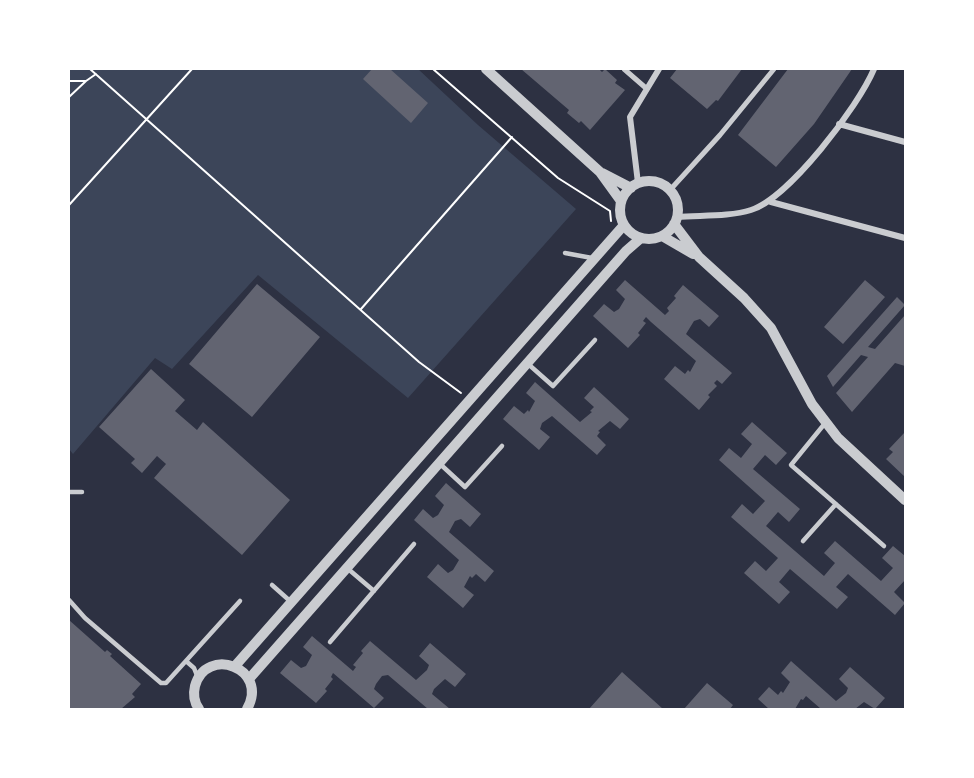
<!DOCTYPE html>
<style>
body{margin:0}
#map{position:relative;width:974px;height:778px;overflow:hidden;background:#2d3142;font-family:Overpass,sans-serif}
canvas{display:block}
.frame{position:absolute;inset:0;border:70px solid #fff;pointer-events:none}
</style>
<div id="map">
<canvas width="974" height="778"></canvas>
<div class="frame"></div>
</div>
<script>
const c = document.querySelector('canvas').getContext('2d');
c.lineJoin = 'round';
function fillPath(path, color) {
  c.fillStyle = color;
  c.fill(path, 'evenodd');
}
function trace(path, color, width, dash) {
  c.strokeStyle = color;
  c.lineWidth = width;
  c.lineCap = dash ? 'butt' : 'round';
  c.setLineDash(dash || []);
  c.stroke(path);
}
fillPath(new Path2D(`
 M 69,69 L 418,69 L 478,125 L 576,209 L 408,398 L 258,275 L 172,369 L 155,358 L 73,454 L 69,449 Z`), '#3c4559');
fillPath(new Path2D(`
 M 372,69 L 390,69 L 428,103 L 411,123 L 363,79 Z
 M 521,69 L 599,69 L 602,72 L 605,69 L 617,80 L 615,83 L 625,90 L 590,130 L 581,121 L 579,123 L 567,113 L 569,110 Z
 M 677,69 L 742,69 L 718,101 L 716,100 L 707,109 L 670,78 Z
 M 788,69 L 852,69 L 814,124 L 776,167 L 738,135 Z
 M 625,280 L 665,315 L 669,311 L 667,308 L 676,298 L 674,296 L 683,285 L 719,316 L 709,327 L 700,319 L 694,321 L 686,334 L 732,373 L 722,384 L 717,380 L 714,383 L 717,386 L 708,395 L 710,397 L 699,410 L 664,379 L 675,366 L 685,374 L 688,370 L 690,372 L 696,361 L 651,322 L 646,317 L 643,321 L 646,323 L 638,333 L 640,335 L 628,348 L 593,316 L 604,304 L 614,312 L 619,309 L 625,299 L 616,290 Z
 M 865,280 L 885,297 L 843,344 L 824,327 Z
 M 257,284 L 320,337 L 252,417 L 189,364 Z
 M 897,297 L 905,305 L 868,347 L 875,349 L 905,315 L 905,366 L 895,363 L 852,412 L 836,393 L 868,357 L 861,355 L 833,387 L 827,376 Z
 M 151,369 L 185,400 L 175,411 L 197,430 L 203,422 L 290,500 L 242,555 L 154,478 L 166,464 L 157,456 L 142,473 L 131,463 L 135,459 L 99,427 Z
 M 535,382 L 580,422 L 592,412 L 590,411 L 594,407 L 584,398 L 594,387 L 629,419 L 620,429 L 610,421 L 598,431 L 600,432 L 597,436 L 606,445 L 597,455 L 552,416 L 542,423 L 540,429 L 550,437 L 539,450 L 503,419 L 514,406 L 524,414 L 528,410 L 529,412 L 535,401 L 526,393 Z
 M 752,422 L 787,453 L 776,465 L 765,455 L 753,469 L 800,509 L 789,522 L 778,512 L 766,526 L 824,576 L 835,563 L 824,553 L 835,541 L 881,581 L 893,568 L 882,558 L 893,546 L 905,556 L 905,580 L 894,592 L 905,603 L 895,615 L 848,574 L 836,587 L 848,597 L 837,609 L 790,569 L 779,582 L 790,592 L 779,604 L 744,573 L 755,561 L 766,571 L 778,558 L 731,517 L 742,504 L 753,514 L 765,501 L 719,460 L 729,448 L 741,458 L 752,444 L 741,434 Z
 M 905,432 L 905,477 L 886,459 L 893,452 L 889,449 Z
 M 446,483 L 481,514 L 470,527 L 461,519 L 455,521 L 449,532 L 494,571 L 485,582 L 476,574 L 472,578 L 470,576 L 464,587 L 474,595 L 463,608 L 427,577 L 438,564 L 448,573 L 453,570 L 459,560 L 414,520 L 423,509 L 433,518 L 438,515 L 444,505 L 435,496 Z
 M 69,620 L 105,652 L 107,650 L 112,654 L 110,656 L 141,684 L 132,694 L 135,697 L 121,709 L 69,709 Z
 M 312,636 L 353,671 L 356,667 L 353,665 L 363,653 L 361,651 L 370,641 L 416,680 L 427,670 L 429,665 L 419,656 L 430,643 L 466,674 L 455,687 L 445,679 L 434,689 L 432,694 L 450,709 L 428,709 L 388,675 L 382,676 L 376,684 L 374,689 L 384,698 L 374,708 L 333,673 L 331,677 L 333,679 L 325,689 L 327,691 L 316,703 L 280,673 L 291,660 L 301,668 L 306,666 L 312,655 L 303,647 Z
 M 791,661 L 836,701 L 846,693 L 848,688 L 839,679 L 850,667 L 885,698 L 875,709 L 864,702 L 855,709 L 821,709 L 806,696 L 803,700 L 801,699 L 795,709 L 769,709 L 758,699 L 769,687 L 778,695 L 781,691 L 783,693 L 790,682 L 781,673 Z
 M 622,672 L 663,709 L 589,709 Z
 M 707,683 L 733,705 L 730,709 L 684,709 Z`), '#626471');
trace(new Path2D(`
 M 90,69 L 419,362 L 461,393
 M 433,69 L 558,178 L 610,211 L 611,221
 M 69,81 L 86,81 L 96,74
 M 69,97 L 86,81
 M 69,205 L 192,69
 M 361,309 L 512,137`), '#fff', 2);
trace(new Path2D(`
 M 565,253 L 592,258
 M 527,363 L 553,386 L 595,340
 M 826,422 L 791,465 L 884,546
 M 439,463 L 465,487 L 502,446
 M 69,492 L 82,492
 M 803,541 L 836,504
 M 347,568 L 374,591
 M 272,585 L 290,601
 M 69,600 L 85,618 L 161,683 L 166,683 L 240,601
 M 330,642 L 414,544
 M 186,661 L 194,668 L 198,678`), '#caccd0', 4.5);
trace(new Path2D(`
 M 624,69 L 647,89
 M 670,190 L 720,135 L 774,69`), '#caccd0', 5);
trace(new Path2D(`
 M 839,124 L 905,142
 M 638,183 L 630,117 L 659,69
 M 771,202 L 905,238
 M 677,217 C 700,215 729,217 751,210 C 789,198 858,107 874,69`), '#caccd0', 6);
trace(new Path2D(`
 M 486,69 L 600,172 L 621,201
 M 602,173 L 631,188
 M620 210a29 29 0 1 1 58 0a29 29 0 1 1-58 0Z
 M 674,224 L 699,257 L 744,298 L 771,328 L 812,404 L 838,438 L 905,500
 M 662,236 L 693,254
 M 235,666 L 624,225
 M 249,679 L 626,251 L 641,238
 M 199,709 C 194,702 193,694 195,686 C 206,645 270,668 247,709`), '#caccd0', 10);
</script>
